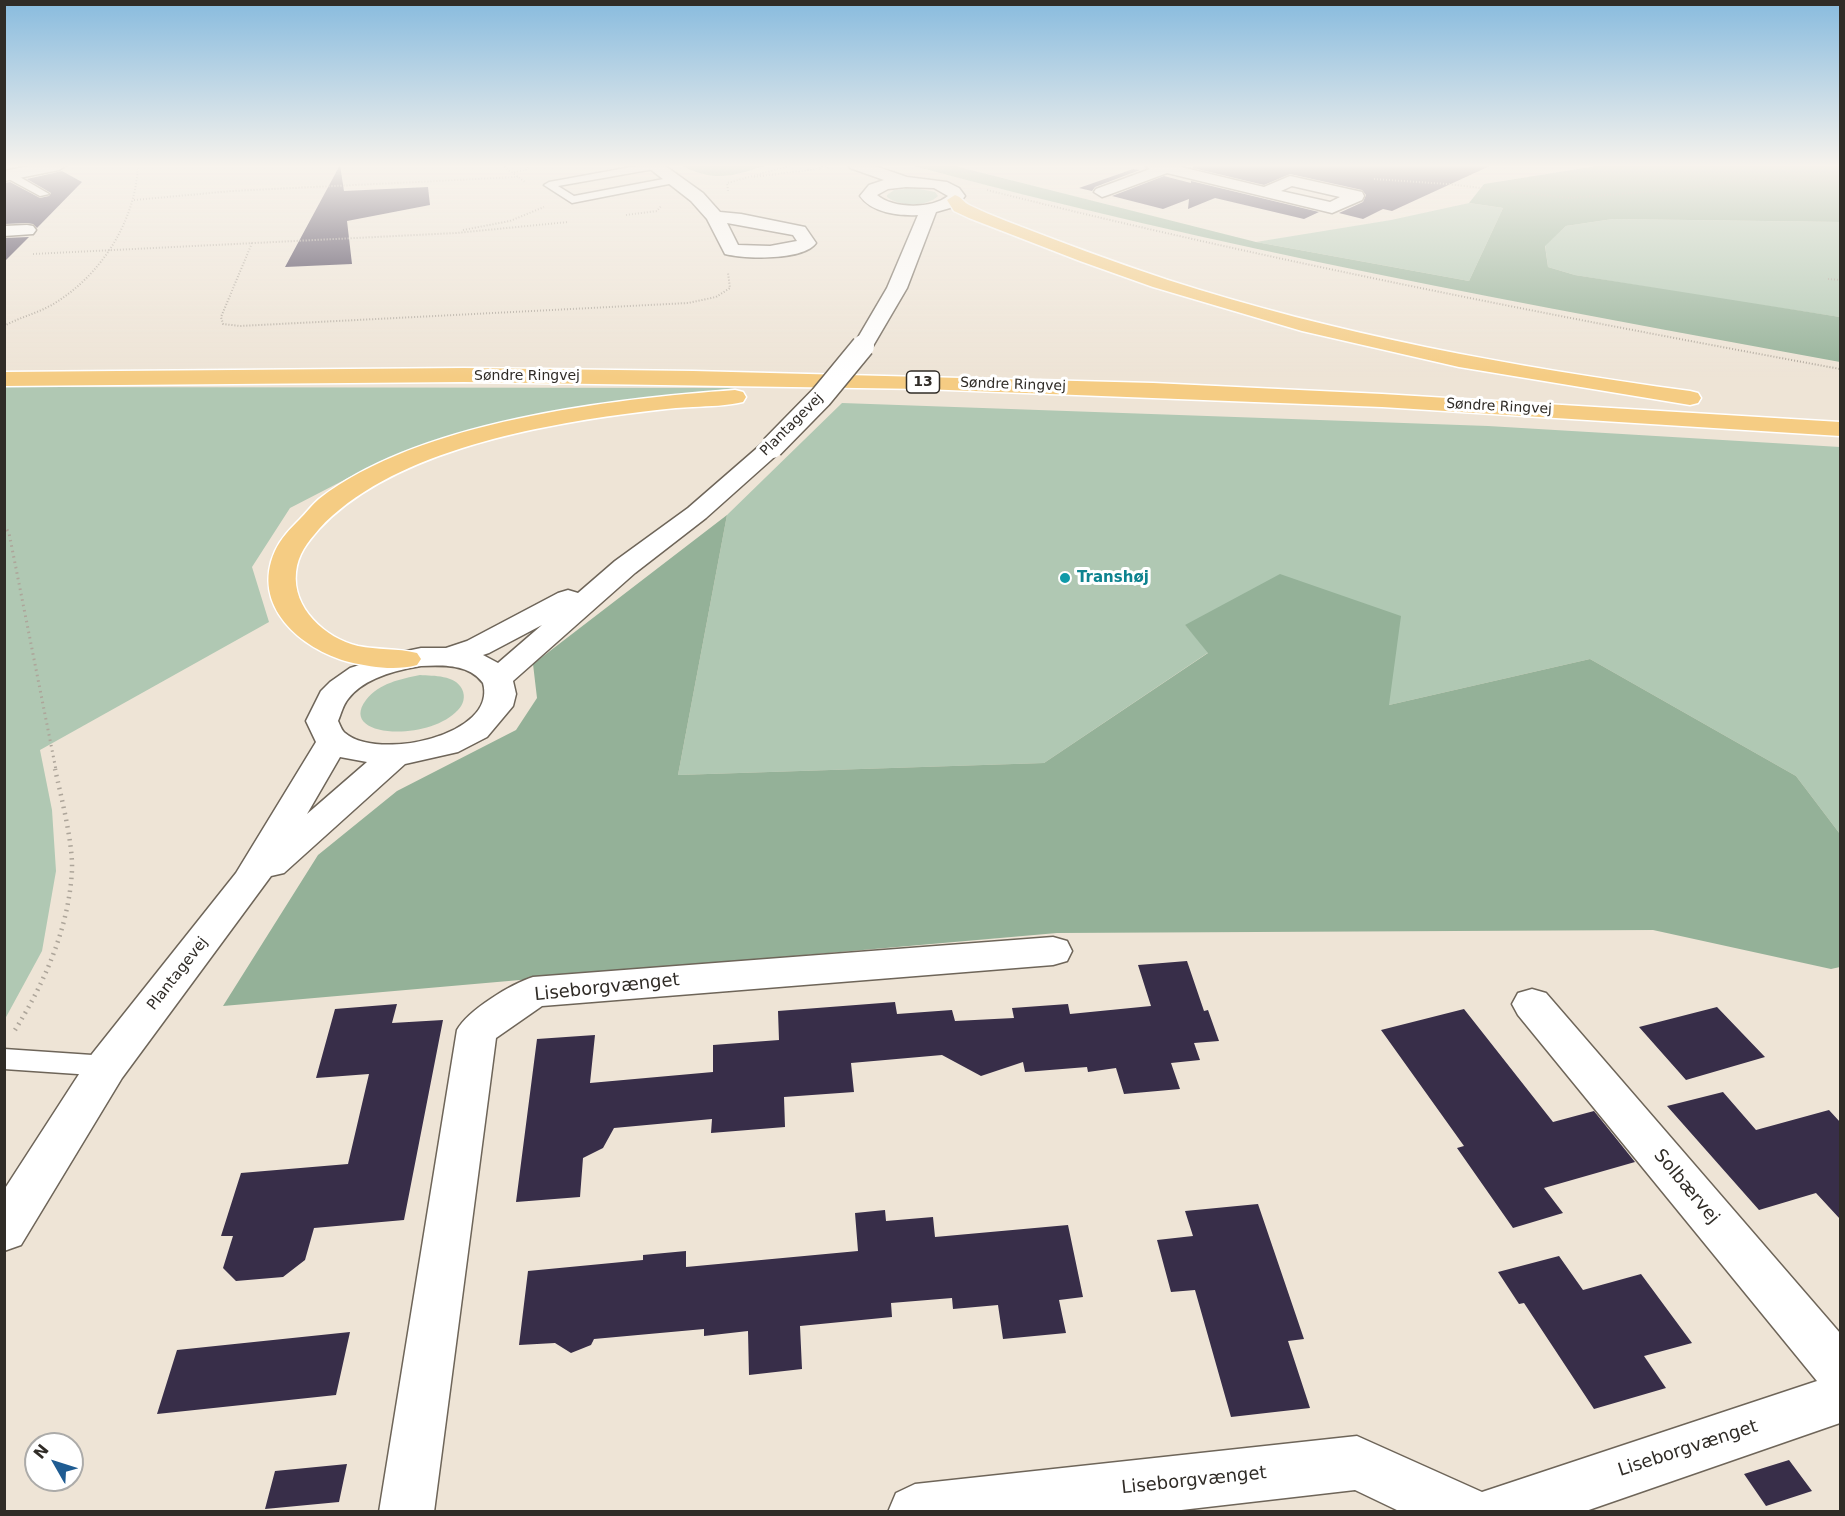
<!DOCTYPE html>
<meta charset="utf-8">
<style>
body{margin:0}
#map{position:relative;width:1845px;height:1516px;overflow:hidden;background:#eee4d6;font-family:"DejaVu Sans",sans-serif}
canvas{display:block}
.frame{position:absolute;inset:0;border:6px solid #302c27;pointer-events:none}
.north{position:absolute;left:24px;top:1432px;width:60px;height:60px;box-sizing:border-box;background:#fff;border:2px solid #acaba9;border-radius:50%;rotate:309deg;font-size:16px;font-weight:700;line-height:24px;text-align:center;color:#302c27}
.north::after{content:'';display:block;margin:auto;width:21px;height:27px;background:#1f5c92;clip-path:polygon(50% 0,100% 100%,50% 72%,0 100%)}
</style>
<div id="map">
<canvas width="1845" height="1516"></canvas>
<div class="frame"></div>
<div class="north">N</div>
</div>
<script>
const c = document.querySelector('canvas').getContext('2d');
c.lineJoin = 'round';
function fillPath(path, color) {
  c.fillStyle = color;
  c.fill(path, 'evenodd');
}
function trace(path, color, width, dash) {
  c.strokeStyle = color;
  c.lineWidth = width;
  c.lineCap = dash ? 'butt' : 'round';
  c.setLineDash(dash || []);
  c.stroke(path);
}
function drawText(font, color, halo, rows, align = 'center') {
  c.font = font + ' "DejaVu Sans",sans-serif';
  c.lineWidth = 6;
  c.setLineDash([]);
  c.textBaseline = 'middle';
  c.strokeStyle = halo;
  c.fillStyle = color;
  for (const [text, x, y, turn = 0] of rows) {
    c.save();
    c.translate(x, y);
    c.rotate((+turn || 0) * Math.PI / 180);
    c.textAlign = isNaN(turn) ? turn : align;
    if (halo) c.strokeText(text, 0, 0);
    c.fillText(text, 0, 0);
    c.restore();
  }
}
fillPath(new Path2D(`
 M 915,188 L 935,192 L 938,196 C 927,207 900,207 887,197 L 887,195 L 894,190 Z
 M 1469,203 L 1503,208 L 1469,281 L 1256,242 L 1391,220 Z
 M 1613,219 L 1840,222 L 1840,317 L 1707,297 L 1575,275 L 1548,267 L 1545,245 L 1566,226 Z
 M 5,387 L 735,388 L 591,406 L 489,429 L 381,461 L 290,508 L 252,567 L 269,622 L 40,750 L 52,810 L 56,871 L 42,951 L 5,1019 Z
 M 842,403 L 1488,426 L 1840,447 L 1840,834 L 1796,776 L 1590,659 L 1389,705 L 1185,625 L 1209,652 L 1044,763 L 678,775 L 727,515 Z
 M 420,675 C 434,676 455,675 462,689 C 466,697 463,705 458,710 C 429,742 337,738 366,700 C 379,683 401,679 420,675 Z`), '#b0c8b3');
fillPath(new Path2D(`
 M 680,165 L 768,165 C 732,176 716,183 680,165 Z
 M 910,165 L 951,165 L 1256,242 L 1469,281 L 1503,208 L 1469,203 L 1484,184 L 1603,165 L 1840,165 L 1840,222 L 1613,219 L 1566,226 L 1545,246 L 1548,267 L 1575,275 L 1840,317 L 1840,362 C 1528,305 1216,248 910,165 Z
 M 727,515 L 678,775 L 1044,763 L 1208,653 L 1185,625 L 1280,574 L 1401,616 L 1389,705 L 1590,659 L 1796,776 L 1840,834 L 1840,967 L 1831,969 L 1653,930 L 1057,933 L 223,1006 L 318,855 L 397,791 L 516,730 L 537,698 L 533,664 Z`), '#94b198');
fillPath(new Path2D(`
 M 340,165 L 344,191 L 428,187 L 430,205 L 347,221 L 352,264 L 285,267 Z
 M 1193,165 L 1492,165 L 1392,211 L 1383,209 L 1363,219 L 1339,213 L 1363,202 L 1366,195 L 1362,190 L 1290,174 L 1264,185 L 1193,168 Z
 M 1133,169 L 1140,170 L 1095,187 L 1092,191 L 1079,188 Z
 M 62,171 L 82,182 L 37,228 L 33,224 L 27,223 L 4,224 L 4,183 L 10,182 L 40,198 L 49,196 L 51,193 L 27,179 Z
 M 1164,176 L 1191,183 L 1191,181 L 1319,212 L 1304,219 L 1215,198 L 1188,209 L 1189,199 L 1163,209 L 1112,196 Z
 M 29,237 L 4,262 L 4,238 Z
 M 1187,961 L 1204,1011 L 1208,1010 L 1219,1041 L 1194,1043 L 1200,1060 L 1171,1063 L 1180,1089 L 1124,1094 L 1116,1068 L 1088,1072 L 1087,1067 L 1025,1072 L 1023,1062 L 981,1076 L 942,1055 L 851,1063 L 854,1092 L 784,1097 L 785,1127 L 711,1133 L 712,1119 L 614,1128 L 603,1148 L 583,1158 L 580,1197 L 516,1202 L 537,1039 L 595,1035 L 590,1083 L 713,1072 L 713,1045 L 779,1040 L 778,1011 L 895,1002 L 897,1014 L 952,1010 L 955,1021 L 1014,1018 L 1012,1008 L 1068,1004 L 1070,1014 L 1151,1006 L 1138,965 Z
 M 397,1004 L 392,1023 L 443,1020 L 404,1220 L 314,1228 L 305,1260 L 283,1277 L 236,1281 L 223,1268 L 233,1236 L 221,1236 L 241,1173 L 348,1164 L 369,1074 L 316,1078 L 335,1009 Z
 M 1717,1007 L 1765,1057 L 1686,1080 L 1639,1027 Z
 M 1464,1009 L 1553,1122 L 1594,1111 L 1635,1162 L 1544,1188 L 1563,1213 L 1513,1228 L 1457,1148 L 1464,1146 L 1381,1030 Z
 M 1723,1092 L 1756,1130 L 1829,1110 L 1840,1122 L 1840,1219 L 1816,1193 L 1759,1210 L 1667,1106 Z
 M 1258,1204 L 1304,1339 L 1288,1341 L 1310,1408 L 1231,1417 L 1195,1290 L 1171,1292 L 1157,1240 L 1193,1236 L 1185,1211 Z
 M 885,1210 L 886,1221 L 933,1217 L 935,1237 L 1068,1225 L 1083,1297 L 1059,1300 L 1066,1333 L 1003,1339 L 998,1305 L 953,1309 L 952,1298 L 891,1303 L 892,1317 L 800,1326 L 802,1369 L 749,1375 L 748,1331 L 704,1336 L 704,1329 L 594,1339 L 591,1345 L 571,1353 L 555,1343 L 519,1345 L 528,1271 L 643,1260 L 643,1255 L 686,1251 L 686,1267 L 858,1251 L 855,1213 Z
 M 1559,1256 L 1583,1290 L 1641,1274 L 1692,1343 L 1644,1356 L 1666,1388 L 1594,1409 L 1524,1303 L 1519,1304 L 1498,1272 Z
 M 350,1332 L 336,1395 L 157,1414 L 177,1350 Z
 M 1789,1460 L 1812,1491 L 1766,1506 L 1744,1474 Z
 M 347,1464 L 339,1502 L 265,1509 L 275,1471 Z`), '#382e49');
const service = new Path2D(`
 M 642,165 L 659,166 L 654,169 L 558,186 L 574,196 L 674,177 L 679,180 L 674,183 L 572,203 L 544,185 L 549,182 Z
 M 5,173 L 13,173 L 49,194 L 40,196 L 5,177 Z
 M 4,1049 L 107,1056 L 116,1059 L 120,1066 L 116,1073 L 107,1076 L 4,1069 Z`);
const minor = new Path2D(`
 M 34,165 L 67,165 L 59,170 L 4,181 L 4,171 Z
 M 645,165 L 664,165 L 703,193 L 720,212 L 741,214 L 805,227 L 816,243 C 803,261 744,259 725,254 L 707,219 L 691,201 ZM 727,223 L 793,235 L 797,241 L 770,246 L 738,245 Z
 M 1145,165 L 1183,165 L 1181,167 L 1264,187 L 1290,176 L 1362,192 L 1364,196 L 1362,200 L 1332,213 L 1167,173 L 1108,195 L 1102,197 L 1094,192 L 1096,189 L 1150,169 ZM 1292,186 L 1340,197 L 1330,202 L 1281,191 Z
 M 27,225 L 33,226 L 36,230 L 33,234 L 4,236 L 4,226 Z
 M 1053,937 L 1067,941 L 1072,951 L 1067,961 L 1053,965 L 542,1006 L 496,1038 L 434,1512 L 379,1512 L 457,1030 C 468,1010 511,984 533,977 Z
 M 1532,989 L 1546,993 L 1840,1333 L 1840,1423 L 1583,1512 L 1401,1512 L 1355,1490 L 1164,1512 L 888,1512 L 896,1493 L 915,1484 L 1357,1436 L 1482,1492 L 1817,1381 L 1518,1015 L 1512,1004 L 1518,993 Z`);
const tertiary = new Path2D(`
 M 848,165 L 872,165 L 907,177 L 947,182 L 959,188 L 965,196 L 957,206 L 936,212 L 907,288 L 873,346 L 870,350 L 863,352 L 856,350 L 853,346 L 887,288 L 918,215 C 899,216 872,213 860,196 L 869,185 L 884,180 L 850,168 ZM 906,187 L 934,188 L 948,196 C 932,209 893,209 877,195 L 888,189 Z
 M 772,440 L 780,442 L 784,447 L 780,452 L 706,518 L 635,573 L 513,681 L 516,694 L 513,706 L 487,737 L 458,752 L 405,764 L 284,873 L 271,876 L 122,1078 L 21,1245 L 4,1251 L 4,1190 L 92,1054 L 236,873 L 316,742 L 306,721 L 321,691 L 330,682 L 350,668 L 397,653 L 421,648 L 446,648 L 467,641 L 558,593 L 568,590 L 578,593 L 615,561 L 688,508 L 764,442 ZM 542,625 L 498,663 L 483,655 L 489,653 ZM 421,666 C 443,665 469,664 483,683 C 498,736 377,761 345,733 C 342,731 340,725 338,721 C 341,714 343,705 348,699 C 364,678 396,670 421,666 ZM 340,757 L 367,762 L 307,814 Z`);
const primary = new Path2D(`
 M 955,195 C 962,197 963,202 969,205 C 981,211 994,216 1006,221 C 1060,242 1114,262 1168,280 C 1338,335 1513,367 1690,391 L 1698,393 L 1701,398 L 1698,403 L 1690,405 L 1459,367 L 1302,331 L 1153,287 L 1080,261 L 969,218 L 954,211 L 947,200 Z
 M 464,368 L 693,371 L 1153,383 L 1382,394 L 1840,422 L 1840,436 L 1382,407 L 923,389 L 464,382 L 4,386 L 4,372 Z
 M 735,390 L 743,392 L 746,397 L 743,402 C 727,406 710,406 693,407 C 670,408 648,411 625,414 C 528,427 388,454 319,529 C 307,543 298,554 296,572 C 292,608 325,638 358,646 C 377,650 397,648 417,653 L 421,659 L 417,665 C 395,671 371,667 349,662 C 301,649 250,606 275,551 C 281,538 290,529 300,519 C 306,513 312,505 319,499 C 419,421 611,399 735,390 Z`);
trace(service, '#6e6559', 3);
trace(minor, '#6e6559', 3);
trace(tertiary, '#6e6559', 3);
trace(primary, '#fff', 3);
trace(new Path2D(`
 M 502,165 L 525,182
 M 819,165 L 830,169
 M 1773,165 L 1806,179
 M 1832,165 L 1840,171
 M 514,172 L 528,169 L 530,165
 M 754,177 L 823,168
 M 1374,179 L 1447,184 L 1569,198 L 1681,189 L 1749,179 L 1840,181
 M 987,190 C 1269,261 1554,316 1840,369
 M 728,191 L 727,183 L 793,165
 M 134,200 L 232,191 L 518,177
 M 626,215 L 657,211 L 661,206
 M 463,230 L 510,221 L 544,207
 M 252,243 L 221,317 L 223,324 L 240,326 L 688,303 L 716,297 L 730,288 L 728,273
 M 33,254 L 456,233 L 568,222
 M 1828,279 L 1840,280
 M 4,326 C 20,317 39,313 55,303 C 102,274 136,220 138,165`), '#ada59a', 2, [1, 2]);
trace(new Path2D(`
 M 4,525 L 9,533 L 56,770`), '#ada59a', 3, [1.5, 4]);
trace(new Path2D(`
 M 15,1030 C 45,982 69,927 72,870 C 73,843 61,796 55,769`), '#ada59a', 4.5, [1.5, 5]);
fillPath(service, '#fff');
fillPath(minor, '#fff');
fillPath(tertiary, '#fff');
fillPath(primary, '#f5cc83');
const tertiaryBridge = new Path2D(`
 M 772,447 L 821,397 L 863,346`);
trace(tertiaryBridge, '#6e6559', 25, []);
trace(tertiaryBridge, '#fff', 22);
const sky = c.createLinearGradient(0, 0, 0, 377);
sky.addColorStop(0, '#88bbde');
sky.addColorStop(0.44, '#f7f3ed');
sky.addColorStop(1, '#f7f3ed00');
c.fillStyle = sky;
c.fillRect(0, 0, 1845, 377);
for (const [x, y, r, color] of [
 [1065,578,6,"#0f9aa8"]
]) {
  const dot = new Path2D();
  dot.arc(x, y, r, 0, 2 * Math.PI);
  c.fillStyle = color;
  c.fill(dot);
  trace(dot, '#fff', 2);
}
drawText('14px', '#302c27', '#fff', [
 ["Søndre Ringvej",527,376],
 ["Søndre Ringvej",1013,385,2],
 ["Søndre Ringvej",1499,407,3],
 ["Plantagevej",792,425,-45]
]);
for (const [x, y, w] of [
 [923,382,33]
]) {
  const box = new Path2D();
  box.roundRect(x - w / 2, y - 11, w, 22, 4.5);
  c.fillStyle = '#fff';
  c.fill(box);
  trace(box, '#302c27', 1.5);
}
drawText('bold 14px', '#302c27', null, [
 ["13",923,382]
]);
drawText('bold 15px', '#0d838f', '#fff', [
 ["Transhøj",1077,578]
], 'left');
drawText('15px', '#302c27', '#fff', [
 ["Plantagevej",178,974,-52]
]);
drawText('18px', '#302c27', '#fff', [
 ["Liseborgvænget",607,988,-6],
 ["Solbærvej",1686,1187,50],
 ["Liseborgvænget",1688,1449,-18],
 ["Liseborgvænget",1194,1481,-6]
]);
</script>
